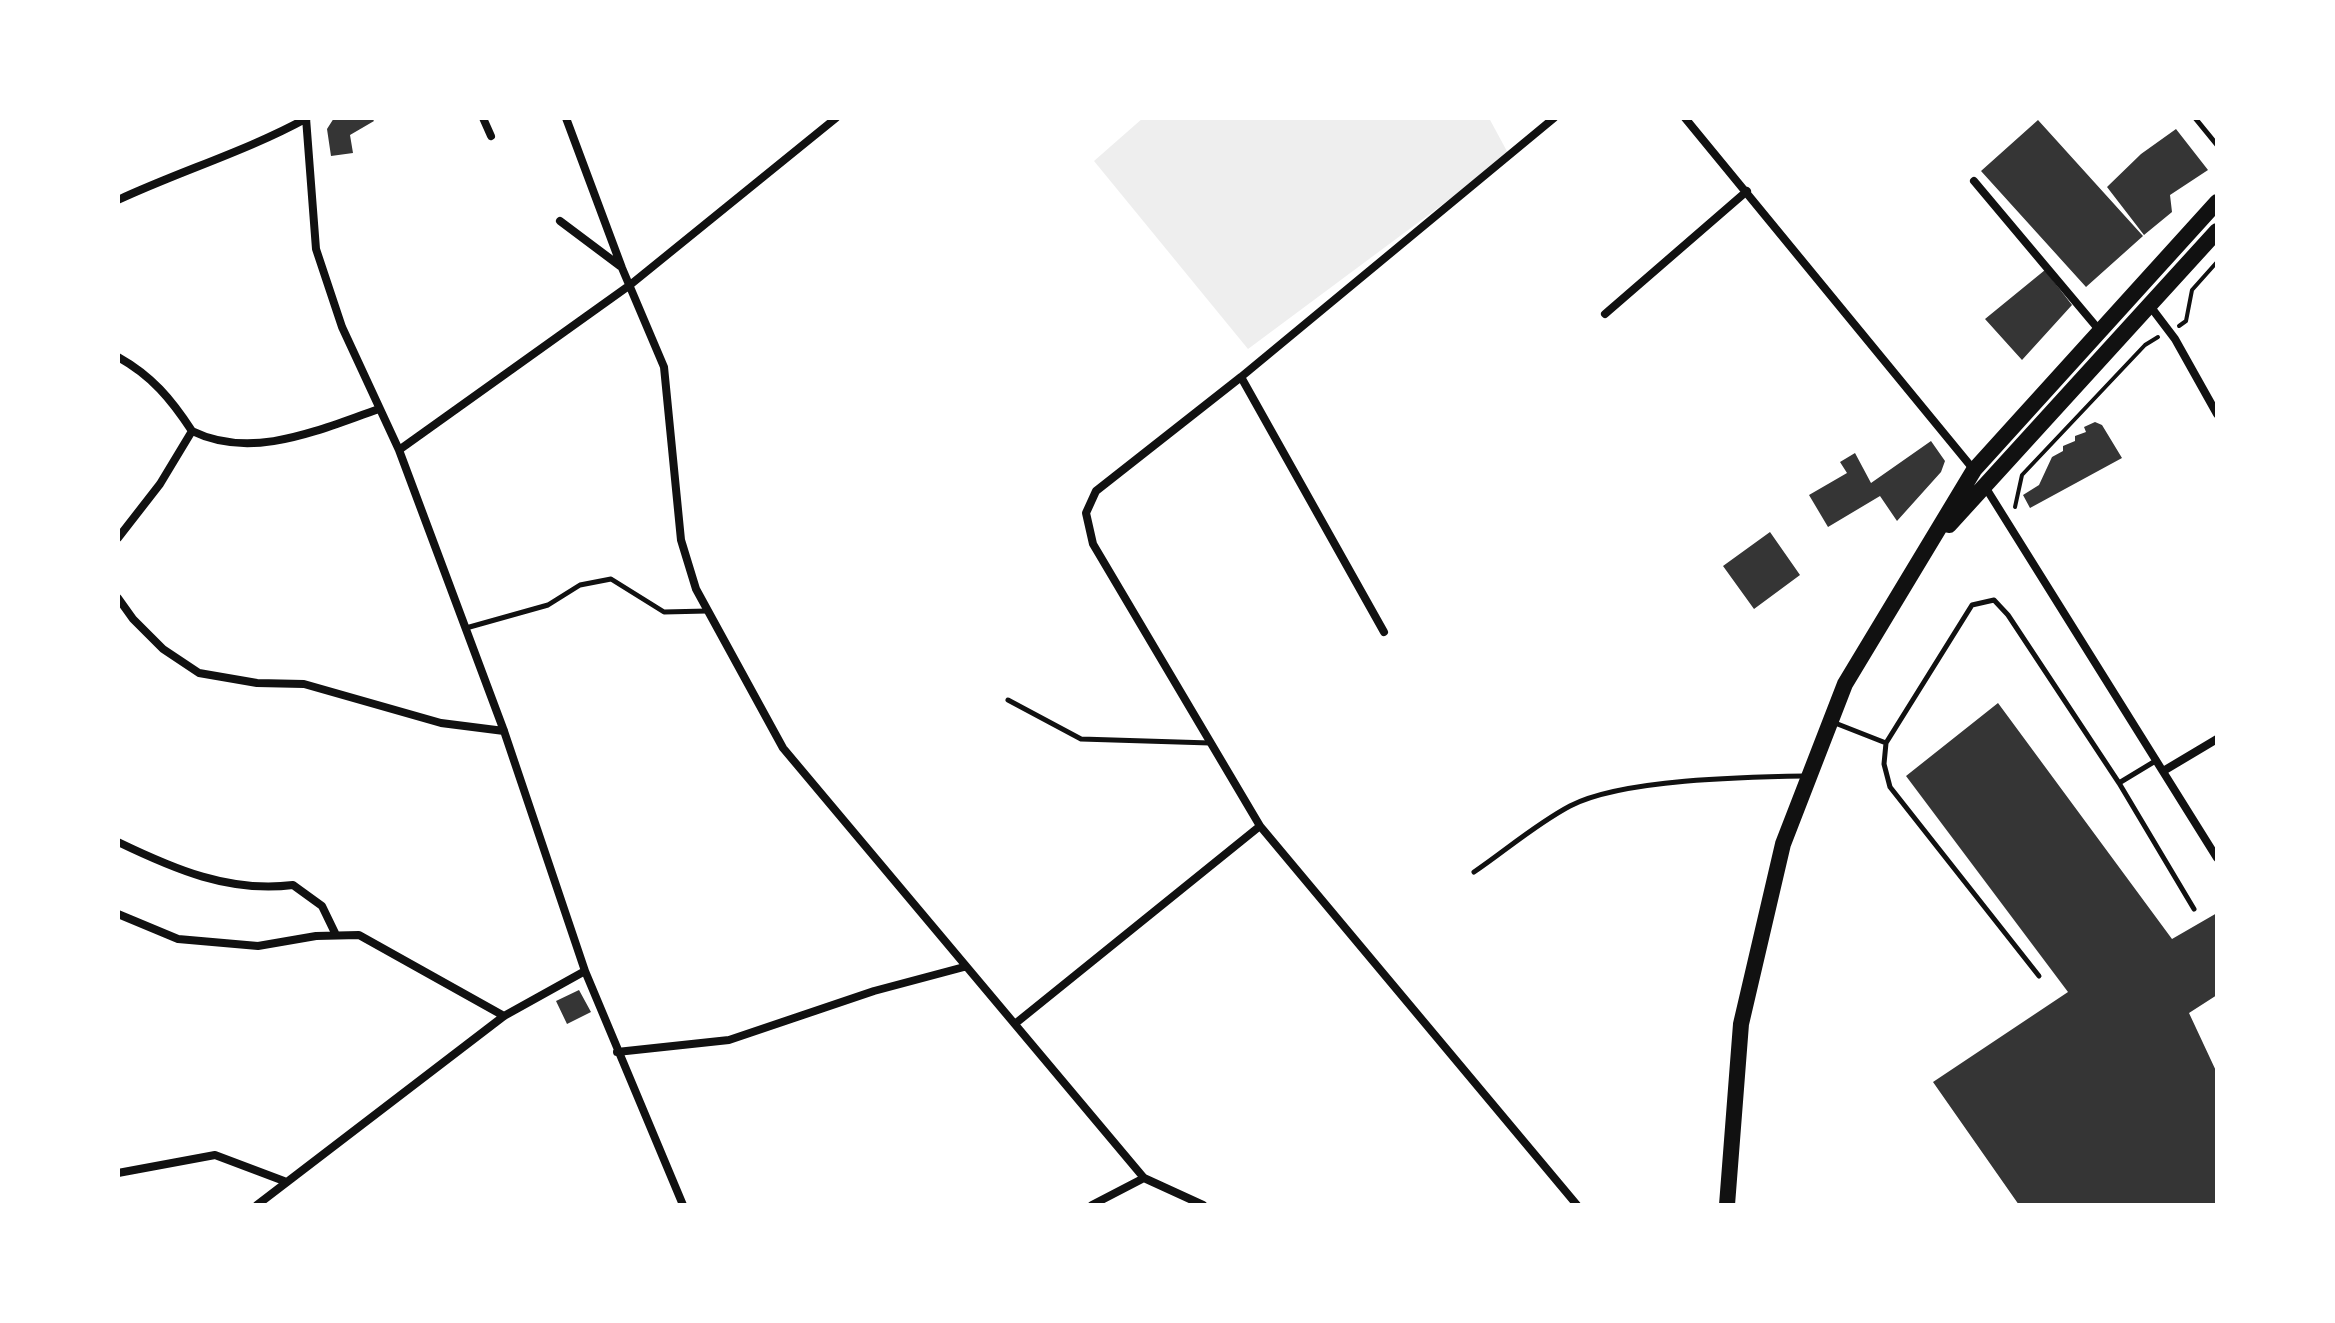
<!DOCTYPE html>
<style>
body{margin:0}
#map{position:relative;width:2335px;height:1323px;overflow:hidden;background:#fff;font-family:Poppins,sans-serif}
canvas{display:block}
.frame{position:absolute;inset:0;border:120px solid #fff;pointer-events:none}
</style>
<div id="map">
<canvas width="2335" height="1323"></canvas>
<div class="frame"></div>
</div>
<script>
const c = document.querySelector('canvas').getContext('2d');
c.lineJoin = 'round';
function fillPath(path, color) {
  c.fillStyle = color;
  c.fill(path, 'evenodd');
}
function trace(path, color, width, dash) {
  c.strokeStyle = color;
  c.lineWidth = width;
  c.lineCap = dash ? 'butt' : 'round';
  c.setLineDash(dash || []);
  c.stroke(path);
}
fillPath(new Path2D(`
 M 1143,118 L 1489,118 L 1509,155 L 1248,349 L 1094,161 Z`), '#eee');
fillPath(new Path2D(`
 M 334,118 L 372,118 L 374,121 L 350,135 L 353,153 L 331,156 L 327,129 Z
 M 2038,120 L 2143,236 L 2086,287 L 1981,171 Z
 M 2176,129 L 2208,170 L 2170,195 L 2172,212 L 2144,235 L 2107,187 L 2141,154 Z
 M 2045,270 L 2072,305 L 2022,360 L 1985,319 Z
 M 2095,422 L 2102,425 L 2122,458 L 2030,508 L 2023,495 L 2039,485 L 2052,457 L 2063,451 L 2063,446 L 2075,441 L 2075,436 L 2086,432 L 2084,427 Z
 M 1931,441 L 1945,461 L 1941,472 L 1897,521 L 1880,496 L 1828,527 L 1809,495 L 1847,473 L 1840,462 L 1855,453 L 1871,483 Z
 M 1770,532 L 1800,575 L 1754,609 L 1723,566 Z
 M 1998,703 L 2172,939 L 2217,913 L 2217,995 L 2189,1013 L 2217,1073 L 2217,1205 L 2019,1205 L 1933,1082 L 2068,992 L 1906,776 Z
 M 579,990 L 591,1012 L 567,1024 L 556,1001 Z`), '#353535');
trace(new Path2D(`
 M 2179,326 L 2186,321 L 2192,290 L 2217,262
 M 2015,507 L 2022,475 L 2145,345 L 2158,337`), '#111', 4);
trace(new Path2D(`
 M 2195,118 L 2217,145
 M 466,628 L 548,605 L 580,585 L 611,579 L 664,612 L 707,611
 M 1008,700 L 1081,739 L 1210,743
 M 1835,723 L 1886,743
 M 2119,783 L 2157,760
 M 1474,872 C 1505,851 1536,824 1570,806 C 1622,779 1746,777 1806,776
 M 2039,976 L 1890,787 L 1884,764 L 1886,743 L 1972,605 L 1994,600 L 2008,615 L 2119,783 L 2194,909`), '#111', 5);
trace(new Path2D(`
 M 306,118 L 316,249 L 342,327 L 399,450 L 504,731 L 585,971 L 683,1205
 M 483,118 L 491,136
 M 566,118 L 622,268 L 664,367 L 681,540 L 696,589 L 783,748 L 1144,1178 L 1203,1205
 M 1554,118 L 1241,377 L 1096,491 L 1086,513 L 1093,544 L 1260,826 L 1577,1205
 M 1685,118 L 1974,470
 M 1974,181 L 2100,331
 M 118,200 C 180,171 247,151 307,118
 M 560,221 L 620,266
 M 2150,306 L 2175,339 L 2217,414
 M 1605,314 L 1747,191
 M 118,357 C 152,376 171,399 192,431 L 160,484 L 118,538
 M 1241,377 L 1384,632
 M 192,431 C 253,461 320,429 379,409
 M 399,450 L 630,285 L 836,118
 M 1984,485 L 2217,858
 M 118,598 L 133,619 L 163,649 L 199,673 L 257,683 L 304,684 L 441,723 L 504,731
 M 2165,770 L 2217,739
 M 118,842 C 174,869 229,893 293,885 L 322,906 L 336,935
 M 118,914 L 178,939 L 258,946 L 316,936 L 359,935 L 504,1016
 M 1016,1023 L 1260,826
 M 617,1052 L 729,1040 L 874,991 L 964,967
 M 118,1173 L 215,1155 L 284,1181
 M 257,1205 L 504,1016 L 585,971
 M 1092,1205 L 1144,1178`), '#111', 8);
trace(new Path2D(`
 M 1949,525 L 2217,231
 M 1727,1205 L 1741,1024 L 1783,844 L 1845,684 L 1974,470 L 2217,202`), '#111', 16);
</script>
